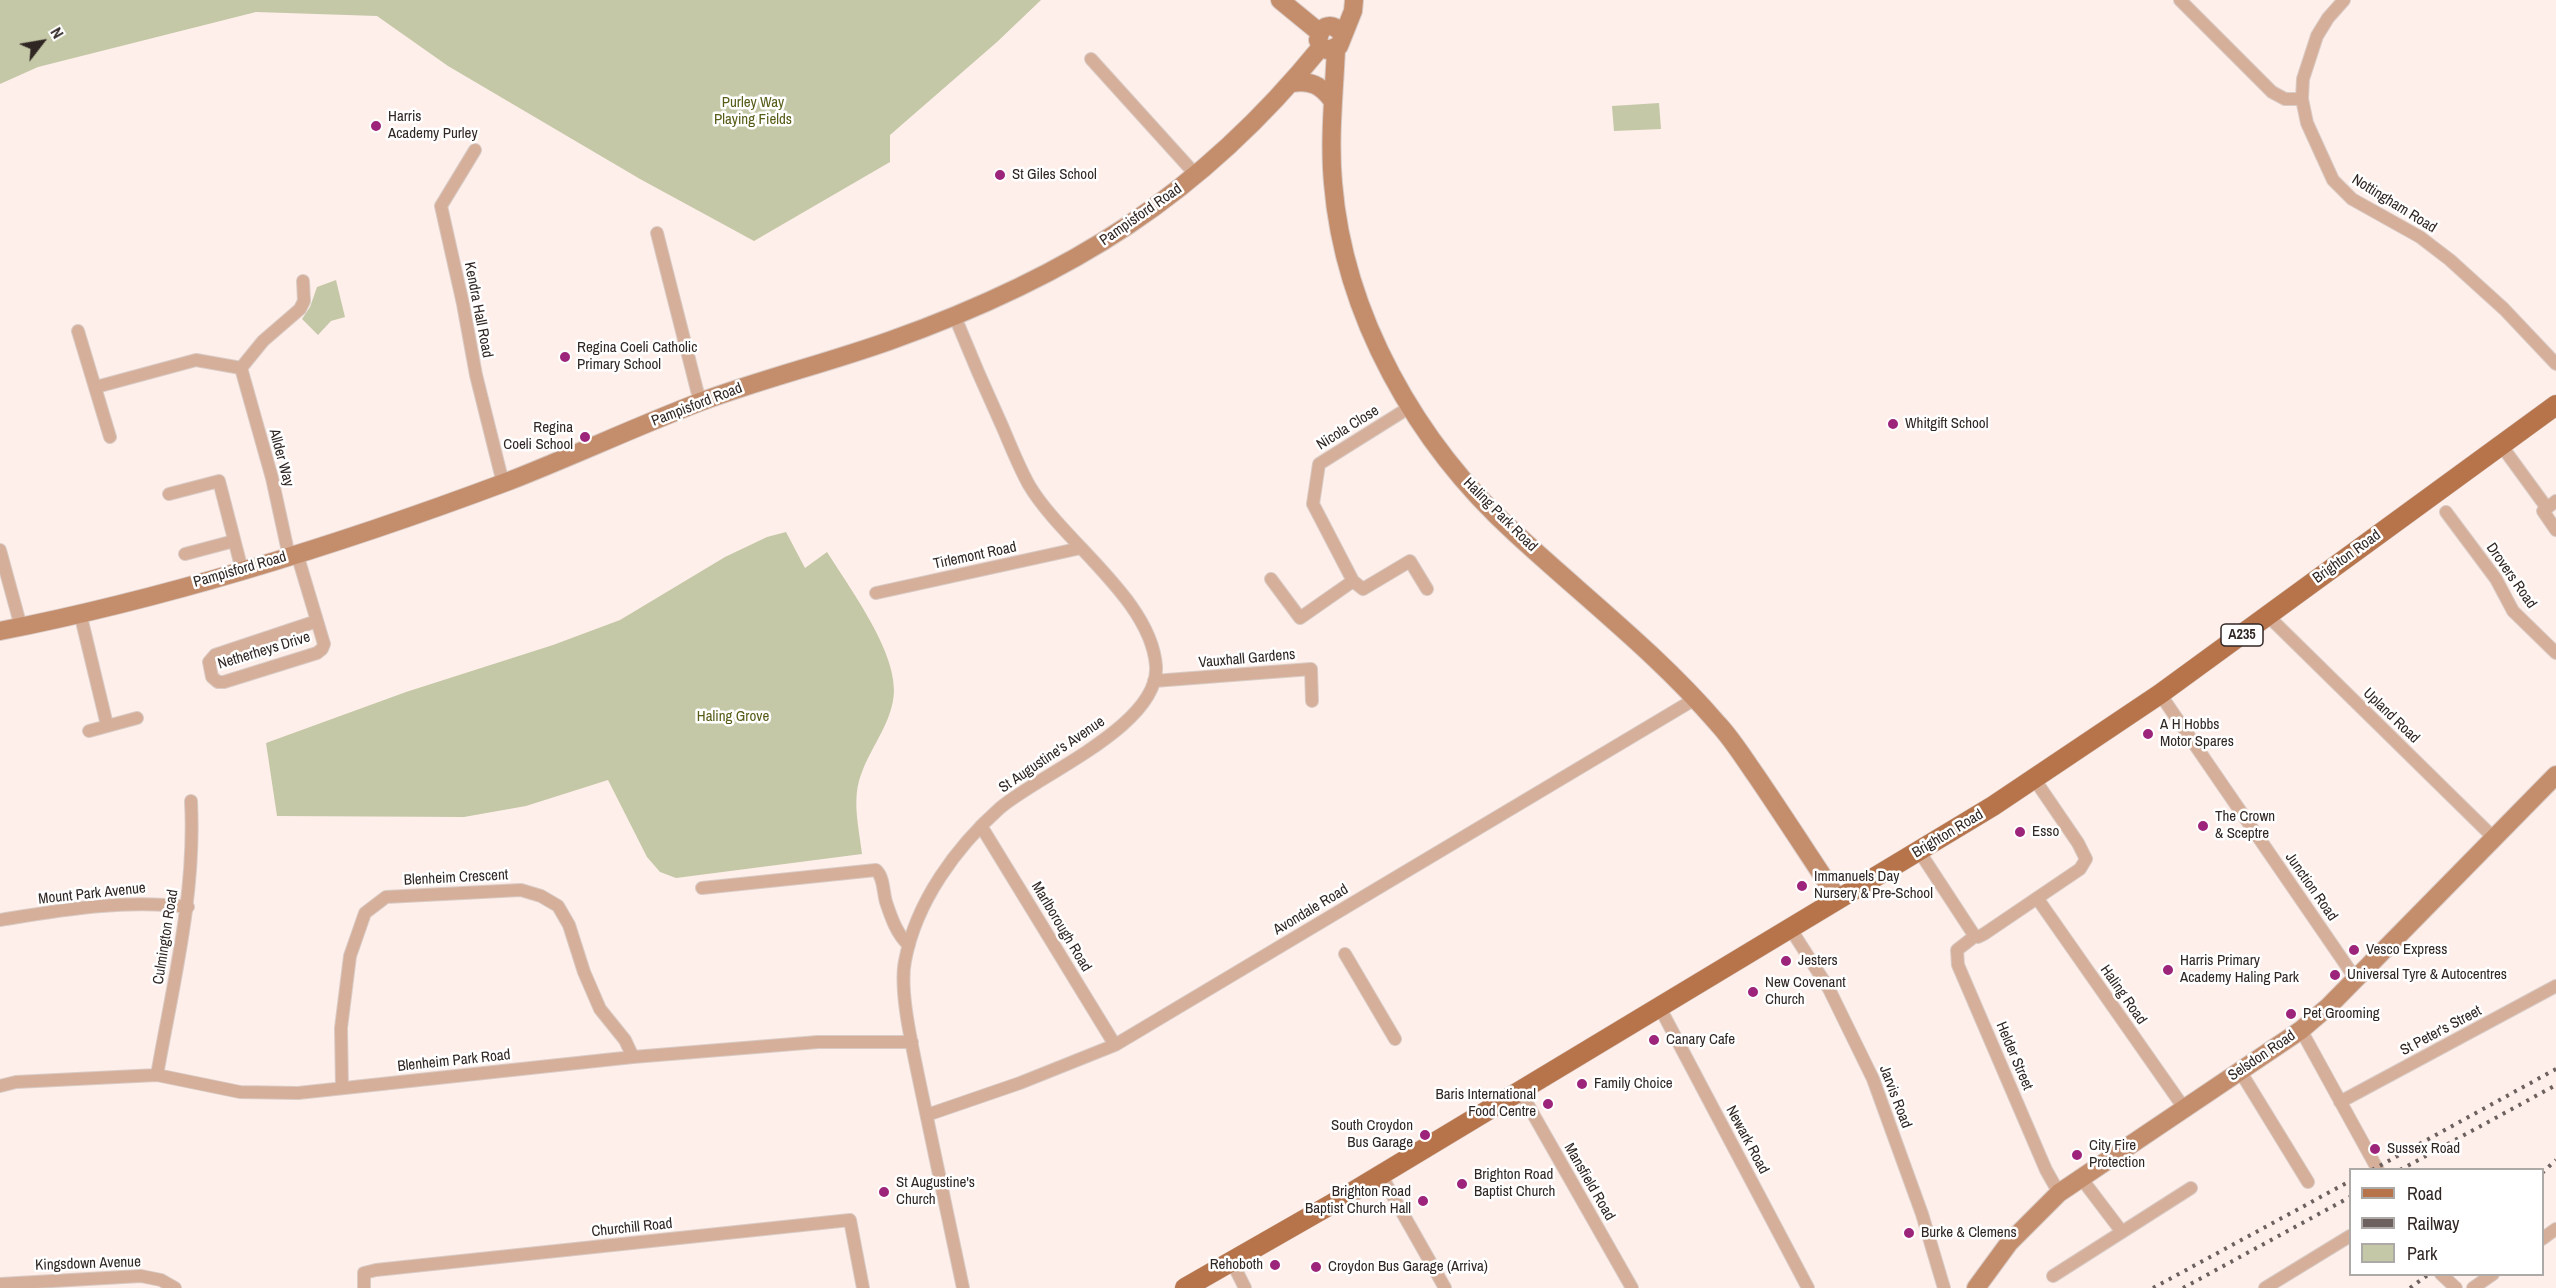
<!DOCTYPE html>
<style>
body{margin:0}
#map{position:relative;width:2556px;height:1288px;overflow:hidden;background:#feefea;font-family:"Archivo Narrow",sans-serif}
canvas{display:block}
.legend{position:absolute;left:2349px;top:1168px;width:195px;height:108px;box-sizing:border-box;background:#fff;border:2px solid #aca9a7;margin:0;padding:8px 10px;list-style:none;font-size:18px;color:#302724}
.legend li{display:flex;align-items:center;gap:12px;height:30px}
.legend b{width:30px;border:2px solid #aca9a7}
.north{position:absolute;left:12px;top:12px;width:60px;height:60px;-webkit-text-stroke:4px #fff;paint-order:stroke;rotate:59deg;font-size:16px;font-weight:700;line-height:24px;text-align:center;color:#302724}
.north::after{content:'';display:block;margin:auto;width:21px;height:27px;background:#302724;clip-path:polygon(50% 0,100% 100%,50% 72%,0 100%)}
</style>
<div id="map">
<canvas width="2556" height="1288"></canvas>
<ul class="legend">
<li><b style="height:8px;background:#b7744b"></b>Road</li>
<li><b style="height:8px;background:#6c615e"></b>Railway</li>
<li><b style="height:16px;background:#c4c8a7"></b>Park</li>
</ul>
<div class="north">N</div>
</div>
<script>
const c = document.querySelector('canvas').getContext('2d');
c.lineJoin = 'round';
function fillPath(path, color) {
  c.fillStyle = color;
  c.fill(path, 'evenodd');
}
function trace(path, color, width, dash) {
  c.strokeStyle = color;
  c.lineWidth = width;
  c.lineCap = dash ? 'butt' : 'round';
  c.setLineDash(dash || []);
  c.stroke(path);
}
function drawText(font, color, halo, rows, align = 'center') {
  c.font = font + ' "Archivo Narrow",sans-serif';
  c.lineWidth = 5;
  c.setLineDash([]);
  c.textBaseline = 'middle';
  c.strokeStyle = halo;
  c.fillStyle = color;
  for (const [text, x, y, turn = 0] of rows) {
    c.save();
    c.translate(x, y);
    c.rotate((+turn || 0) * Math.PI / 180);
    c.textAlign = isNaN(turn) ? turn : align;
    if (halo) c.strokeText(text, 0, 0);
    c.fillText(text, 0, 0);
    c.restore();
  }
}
fillPath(new Path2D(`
 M 0,0 L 1041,0 L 997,42 L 890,135 L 890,162 L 754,241 L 640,179 L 448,66 L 377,16 L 256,12 L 38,67 L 0,84 Z
 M 1659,103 L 1661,129 L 1614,131 L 1612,106 Z
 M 336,280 L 345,317 L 331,321 L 318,335 L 302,319 L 310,307 L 317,287 Z
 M 786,532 L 805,568 L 827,552 C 849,587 895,649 894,691 C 893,721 872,745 862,772 C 851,798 859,827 862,854 L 676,878 L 660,872 L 647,857 L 608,780 L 526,806 L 464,817 L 277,816 L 266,743 L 406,692 L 553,645 L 620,620 L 725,557 L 767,537 Z`), '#c4c8a7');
const street = new Path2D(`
 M 2180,0 L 2272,92 L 2285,99 L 2302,99
 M 2344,0 L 2328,18 L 2317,36 L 2303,79 L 2302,99 L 2307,123 L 2333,180 L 2352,199 L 2420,237 L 2450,260 L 2504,309 L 2556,364
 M 1091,59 L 1196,175
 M 475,150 L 441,206 L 463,304 L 476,375 L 503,483
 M 657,233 L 700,402
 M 955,317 C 970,354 986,391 1003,428 C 1011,447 1019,467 1029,485 C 1062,541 1151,599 1156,666 C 1160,725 1040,774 1000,808 C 956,847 916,902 905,961 C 899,990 912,1045 918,1075 C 933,1146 948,1217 963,1288
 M 78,331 L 110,437
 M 241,368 L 272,478 L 289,556
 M 241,368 L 263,341 L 300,309 L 304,301 L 303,281
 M 96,387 L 196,360 L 241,368
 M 1410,407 L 1319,464 L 1313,504 L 1353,581 L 1363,589 L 1410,561 L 1427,589
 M 2501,445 L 2547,508 L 2556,501
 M 169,494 L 219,481 L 242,570
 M 2547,508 L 2543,511 L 2556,530
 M 2446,512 L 2496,579 L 2513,611 L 2556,653
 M 0,550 L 21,627
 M 185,554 L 234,541
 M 297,554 L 324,644 L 322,649 L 317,653 L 224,682 L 218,682 L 212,677 L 209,662 L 215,655 L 317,621
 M 1271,579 L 1300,618 L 1353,581
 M 876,593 L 1081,548
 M 80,613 L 107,725
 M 2268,616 L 2494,838
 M 1154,681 L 1311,669 L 1312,701
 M 2160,694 L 2355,978
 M 89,731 L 137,718
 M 981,826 L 1115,1045
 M 1919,851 L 1974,935 L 1978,937 L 1984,934 L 2080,869 L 2086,859 L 2078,843 L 2035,780
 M 702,888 L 876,870 C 884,877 883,892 886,902 C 891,917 897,935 909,945
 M 2037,898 L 2184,1108
 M 0,920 C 62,910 124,899 188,907
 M 1790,928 L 1829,989 L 1873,1079 L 1922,1214 L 1944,1288
 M 1975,936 L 1957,950 L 1958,965 L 2046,1170 L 2059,1193
 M 1345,954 L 1395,1039
 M 1659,1006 L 1808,1288
 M 2301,1030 L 2378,1170
 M 2240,1071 L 2308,1182
 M 157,1075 C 173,984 196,894 191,801
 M 0,1086 L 16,1082 L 157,1075 L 240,1092 L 298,1093 L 633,1057 L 818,1042 L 912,1042
 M 342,1088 L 341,1028 L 350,956 L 365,913 L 386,897 L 521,890 L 541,896 L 558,906 L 569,925 L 584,972 L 600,1009 L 625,1040 L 633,1057
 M 1520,1091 L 1632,1288
 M 2340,1102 L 2556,986
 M 927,1115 L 1020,1083 L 1115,1045 L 1695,699
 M 1381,1175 L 1445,1288
 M 2081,1178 L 2122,1232
 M 2542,1239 L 2556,1229
 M 1232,1262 L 1245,1288
 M 2441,1274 L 2456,1288
 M 2053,1276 L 2191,1188
 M 0,1284 L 141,1276 L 161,1280 L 175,1288
 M 364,1288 L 364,1273 L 376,1270 L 850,1220 L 863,1288
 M 2265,1288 L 2350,1236
 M 2473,1288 L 2493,1274`);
const secondary = new Path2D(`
 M 1280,0 L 1319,32
 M 1342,35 C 1337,26 1329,23 1321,30 L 1318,40 L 1321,47 L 1327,50 L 1339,46 L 1353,11 L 1354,0
 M 1336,49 C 1334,94 1329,138 1333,183 C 1344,316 1417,444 1515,533 C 1583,596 1657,653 1718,724 C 1732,739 1743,757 1755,774 C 1783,815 1810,857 1838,899
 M 1292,83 C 1310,80 1321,85 1332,100
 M 0,631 C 173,597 344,543 509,481 C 573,456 635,427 700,402 C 762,379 827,363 889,341 C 1069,277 1200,196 1321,47
 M 1976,1288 L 2009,1243 L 2059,1193 L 2301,1030 L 2329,1006 L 2556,775`);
const primary = new Path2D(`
 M 1185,1288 L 1344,1197 L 1993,806 L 2160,694 L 2556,405`);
trace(street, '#d9cbc6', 14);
trace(secondary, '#d9cbc6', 20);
trace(primary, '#d9cbc6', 21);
trace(street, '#d5af99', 12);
trace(secondary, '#c48d6c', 18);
trace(primary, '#b7744b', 20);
trace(new Path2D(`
 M 2372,1170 L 2556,1069
 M 2400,1170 L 2556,1085
 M 2542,1173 L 2556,1160
 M 2153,1288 L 2350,1181
 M 2183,1288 L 2350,1197
 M 2410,1288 L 2429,1274`), '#6c615e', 4, [3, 6]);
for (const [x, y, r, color] of [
 [376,126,6,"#9d247b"],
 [1000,175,6,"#9d247b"],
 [565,357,6,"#9d247b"],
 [1893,424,6,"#9d247b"],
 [585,437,6,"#9d247b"],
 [2148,734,6,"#9d247b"],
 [2203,826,6,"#9d247b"],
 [2020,832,6,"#9d247b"],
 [1802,886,6,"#9d247b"],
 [2354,950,6,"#9d247b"],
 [1786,961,6,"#9d247b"],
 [2168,970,6,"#9d247b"],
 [2335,975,6,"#9d247b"],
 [1753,992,6,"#9d247b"],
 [2291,1014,6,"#9d247b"],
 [1654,1040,6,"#9d247b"],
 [1582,1084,6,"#9d247b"],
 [1548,1104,6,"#9d247b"],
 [1425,1135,6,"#9d247b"],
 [2375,1149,6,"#9d247b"],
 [2077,1155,6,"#9d247b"],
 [1462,1184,6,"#9d247b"],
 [884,1192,6,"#9d247b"],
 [1423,1201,6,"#9d247b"],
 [1909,1233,6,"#9d247b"],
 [1275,1265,6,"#9d247b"],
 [1316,1267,6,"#9d247b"]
]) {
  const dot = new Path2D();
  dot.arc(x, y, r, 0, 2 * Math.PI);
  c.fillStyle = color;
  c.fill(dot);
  trace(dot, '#fff', 2);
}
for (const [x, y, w] of [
 [2242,635,42]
]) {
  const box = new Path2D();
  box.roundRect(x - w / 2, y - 11, w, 22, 4.5);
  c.fillStyle = '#fff';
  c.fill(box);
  trace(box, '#302724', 1.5);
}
drawText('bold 14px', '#302724', null, [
 ["A235",2242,635]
]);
drawText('15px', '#575c17', '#fff', [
 ["Purley Way",753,103],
 ["Playing Fields",753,120],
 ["Haling Grove",733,717]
]);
drawText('15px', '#302724', '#fff', [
 ["Harris",388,117],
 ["Academy Purley",388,134],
 ["St Giles School",1012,175],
 ["Regina Coeli Catholic",577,348],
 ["Primary School",577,365],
 ["Whitgift School",1905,424],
 ["Regina",573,428,"right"],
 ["Coeli School",573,445,"right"],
 ["A H Hobbs",2160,725],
 ["Motor Spares",2160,742],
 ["The Crown",2215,817],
 ["& Sceptre",2215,834],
 ["Esso",2032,832],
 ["Immanuels Day",1814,877],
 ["Nursery & Pre-School",1814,894],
 ["Vesco Express",2366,950],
 ["Jesters",1798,961],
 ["Harris Primary",2180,961],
 ["Academy Haling Park",2180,978],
 ["Universal Tyre & Autocentres",2347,975],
 ["New Covenant",1765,983],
 ["Church",1765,1000],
 ["Pet Grooming",2303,1014],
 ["Canary Cafe",1666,1040],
 ["Family Choice",1594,1084],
 ["Baris International",1536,1095,"right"],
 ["Food Centre",1536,1112,"right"],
 ["South Croydon",1413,1126,"right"],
 ["Bus Garage",1413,1143,"right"],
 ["City Fire",2089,1146],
 ["Protection",2089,1163],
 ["Sussex Road",2387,1149],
 ["Brighton Road",1474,1175],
 ["Baptist Church",1474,1192],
 ["St Augustine's",896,1183],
 ["Church",896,1200],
 ["Brighton Road",1411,1192,"right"],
 ["Baptist Church Hall",1411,1209,"right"],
 ["Burke & Clemens",1921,1233],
 ["Rehoboth",1263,1265,"right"],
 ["Croydon Bus Garage (Arriva)",1328,1267]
], 'left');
drawText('15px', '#302724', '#fff', [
 ["Nottingham Road",2394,204,32],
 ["Pampisford Road",1141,215,-35],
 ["Kendra Hall Road",478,310,79],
 ["Pampisford Road",697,405,-21],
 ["Nicola Close",1348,428,-32],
 ["Allder Way",281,458,75],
 ["Haling Park Road",1500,515,45],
 ["Tirlemont Road",975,556,-12],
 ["Brighton Road",2347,557,-36],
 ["Pampisford Road",240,570,-16],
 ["Drovers Road",2511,576,55],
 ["Netherheys Drive",264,651,-17],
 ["Vauxhall Gardens",1247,659,-5],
 ["Upland Road",2391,716,44],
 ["St Augustine's Avenue",1052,755,-34],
 ["Brighton Road",1948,834,-31],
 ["Blenheim Crescent",456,878,-3],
 ["Junction Road",2311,887,55],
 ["Mount Park Avenue",92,894,-6],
 ["Avondale Road",1311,910,-31],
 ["Marlborough Road",1061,927,59],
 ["Culmington Road",166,937,-81],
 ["Haling Road",2123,995,55],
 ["St Peter's Street",2441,1031,-28],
 ["Helder Street",2014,1056,67],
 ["Selsdon Road",2262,1056,-34],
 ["Blenheim Park Road",454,1061,-6],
 ["Jarvis Road",1895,1097,69],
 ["Newark Road",1747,1140,62],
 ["Mansfield Road",1589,1182,60],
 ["Churchill Road",632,1228,-6],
 ["Kingsdown Avenue",88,1264,-2]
]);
</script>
